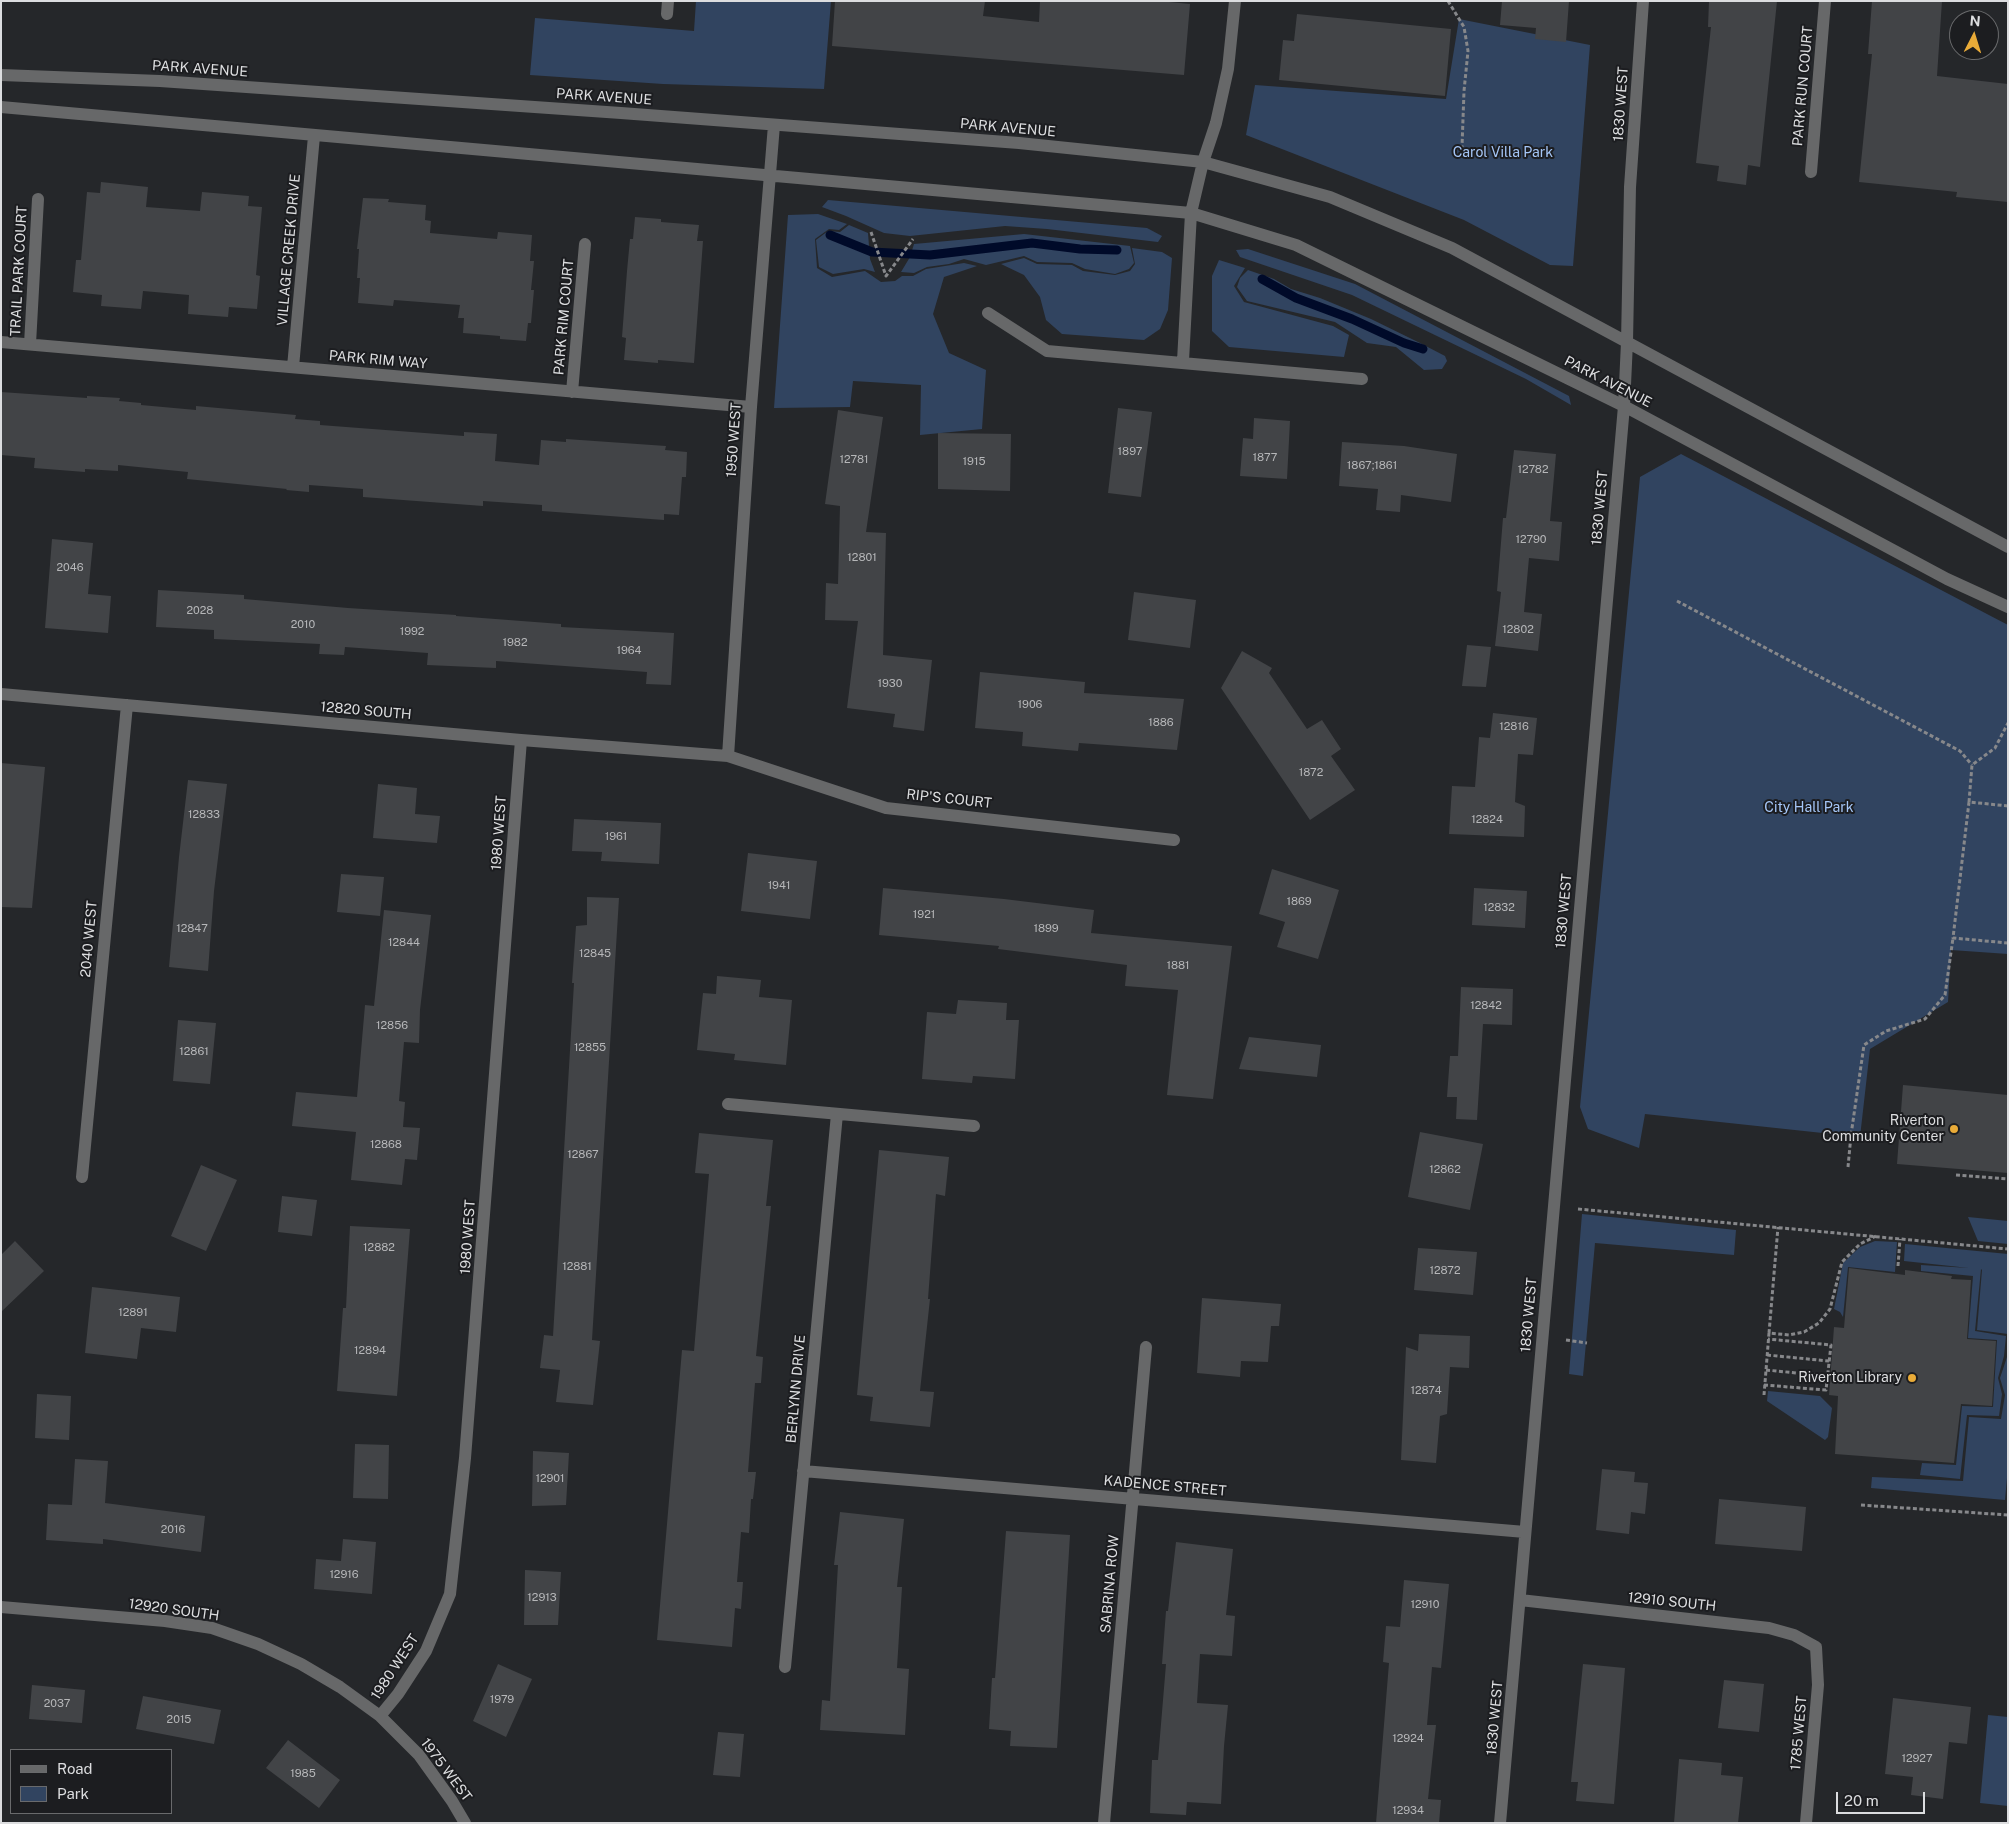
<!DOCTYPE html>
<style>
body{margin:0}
#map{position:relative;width:2009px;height:1824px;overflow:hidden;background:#25272a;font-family:"Public Sans",sans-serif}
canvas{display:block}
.frame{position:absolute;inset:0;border:2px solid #dcdddf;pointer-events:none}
.legend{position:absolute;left:10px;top:1749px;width:162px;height:65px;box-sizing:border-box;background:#1c1d20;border:1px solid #696a6c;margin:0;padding:6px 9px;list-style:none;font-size:15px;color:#dcdddf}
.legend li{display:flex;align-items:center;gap:10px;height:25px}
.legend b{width:25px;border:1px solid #696a6c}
.north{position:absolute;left:1949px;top:10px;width:50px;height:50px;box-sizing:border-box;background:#1c1d20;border:1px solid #696a6c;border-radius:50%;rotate:5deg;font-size:14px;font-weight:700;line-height:20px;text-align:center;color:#dcdddf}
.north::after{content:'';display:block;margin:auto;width:18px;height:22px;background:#e9ab38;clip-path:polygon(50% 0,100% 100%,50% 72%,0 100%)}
.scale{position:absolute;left:1836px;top:1792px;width:89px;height:22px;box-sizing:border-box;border:2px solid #dcdddf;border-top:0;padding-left:6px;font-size:15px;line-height:18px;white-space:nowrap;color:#dcdddf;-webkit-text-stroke:4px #1c1d20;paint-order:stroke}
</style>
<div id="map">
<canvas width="2009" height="1824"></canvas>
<div class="frame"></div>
<ul class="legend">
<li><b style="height:6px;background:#676869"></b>Road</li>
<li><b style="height:14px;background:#314460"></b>Park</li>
</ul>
<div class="north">N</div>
<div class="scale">20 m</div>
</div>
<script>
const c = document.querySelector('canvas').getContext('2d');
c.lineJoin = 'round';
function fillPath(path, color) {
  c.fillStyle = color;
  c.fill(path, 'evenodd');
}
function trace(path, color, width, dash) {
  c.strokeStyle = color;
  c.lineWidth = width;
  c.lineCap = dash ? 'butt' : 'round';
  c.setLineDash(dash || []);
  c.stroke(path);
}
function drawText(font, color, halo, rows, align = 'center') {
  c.font = font + ' "Public Sans",sans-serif';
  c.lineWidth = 4;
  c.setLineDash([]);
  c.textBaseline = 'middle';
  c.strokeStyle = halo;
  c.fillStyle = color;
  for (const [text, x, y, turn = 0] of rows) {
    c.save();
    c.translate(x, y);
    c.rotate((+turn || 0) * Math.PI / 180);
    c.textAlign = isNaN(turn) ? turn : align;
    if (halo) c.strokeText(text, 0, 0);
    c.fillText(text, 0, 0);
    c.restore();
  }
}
fillPath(new Path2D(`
 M 696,1 L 831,1 L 824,89 L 663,84 L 530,75 L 535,18 L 694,31 Z
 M 1459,19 L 1590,45 L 1573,266 L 1550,265 L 1464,220 L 1246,135 L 1255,85 L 1446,99 Z
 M 828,200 L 1147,228 L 1162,236 L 1158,242 L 1047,229 L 1005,226 L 910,236 L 884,233 L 846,216 L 822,207 Z
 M 818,214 L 847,224 L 839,230 L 829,229 L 815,239 L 817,268 L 832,277 L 865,271 L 881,282 L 895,281 L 902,276 L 913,276 L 926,269 L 964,263 L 977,266 L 944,277 L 933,314 L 949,353 L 986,370 L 982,429 L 920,435 L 921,385 L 853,381 L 850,407 L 774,408 L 788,215 Z
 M 849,225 L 868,233 L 870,259 L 875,272 L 864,269 L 833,274 L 819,267 L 816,240 L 828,231 L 840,232 Z
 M 1024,234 L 1130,246 L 1134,263 L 1129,269 L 1115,274 L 1085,269 L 1072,263 L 1037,262 L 1024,256 L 986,265 L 964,259 L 949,264 L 927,267 L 914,273 L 901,272 L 910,257 L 914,244 Z
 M 1132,248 L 1162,252 L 1172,258 L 1168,310 L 1160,329 L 1144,340 L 1062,334 L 1046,320 L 1040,297 L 1024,275 L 1001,264 L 1024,258 L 1037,264 L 1072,265 L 1083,271 L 1115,275 L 1130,271 L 1135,264 Z
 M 1248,249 L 1355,284 L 1569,396 L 1571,405 L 1526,379 L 1352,295 L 1240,257 L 1236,250 Z
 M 1219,260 L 1245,268 L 1234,286 L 1244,302 L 1333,326 L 1349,335 L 1344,357 L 1229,347 L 1212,331 L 1212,276 Z
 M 1248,270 L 1274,279 L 1291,289 L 1320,298 L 1371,319 L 1420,343 L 1445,356 L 1447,361 L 1442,369 L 1424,370 L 1396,347 L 1367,343 L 1335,322 L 1247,301 L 1237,287 L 1240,278 Z
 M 1681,454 L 2008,625 L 2008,954 L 1951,950 L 1948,1002 L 1870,1049 L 1860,1137 L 1645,1114 L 1639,1148 L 1588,1129 L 1580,1107 L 1640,477 Z
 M 1582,1214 L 1736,1230 L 1734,1255 L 1595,1243 L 1583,1376 L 1569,1374 Z
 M 1968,1217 L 2008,1221 L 2008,1244 L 1978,1241 Z
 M 1875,1241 L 1897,1242 L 1895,1272 L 1848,1267 L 1843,1317 L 1840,1312 L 1834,1309 L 1843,1263 L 1860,1247 Z
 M 1905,1244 L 2008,1254 L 2008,1334 L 1977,1330 L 1982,1270 L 1981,1269 L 1975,1331 L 2006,1336 L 2004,1356 L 1998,1378 L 2002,1394 L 1999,1416 L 1967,1415 L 1960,1479 L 1920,1475 L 1922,1463 L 1956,1465 L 1962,1406 L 1993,1407 L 1997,1340 L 1968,1338 L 1973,1276 L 1921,1271 L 1921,1265 L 1969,1268 L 1904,1261 Z
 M 2008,1344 L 2008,1467 L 2005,1500 L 1871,1488 L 1872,1477 L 1963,1481 L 1969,1417 L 2001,1419 L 2005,1395 L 2000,1378 L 2007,1357 Z
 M 1768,1391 L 1820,1396 L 1832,1408 L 1828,1437 L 1825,1440 L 1767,1401 Z
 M 1988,1715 L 2008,1717 L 2008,1806 L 1980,1803 Z`), '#314460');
trace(new Path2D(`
 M 830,235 L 872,252 L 930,255 L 1032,243 L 1080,249 L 1117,250
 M 1262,279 L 1296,298 L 1352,319 L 1404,343 L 1423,349`), '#000a29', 9);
fillPath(new Path2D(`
 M 835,1 L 985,1 L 983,16 L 1039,22 L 1040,1 L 1159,1 L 1190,4 L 1184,75 L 832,46 Z
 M 1502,1 L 1569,1 L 1566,42 L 1535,39 L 1536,28 L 1500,25 Z
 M 1709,1 L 1777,1 L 1760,167 L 1748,165 L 1746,185 L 1717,181 L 1719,166 L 1696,163 L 1711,27 L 1708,27 Z
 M 1872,1 L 1942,1 L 1937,76 L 2008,84 L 2008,202 L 1956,197 L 1957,192 L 1859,182 L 1872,54 L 1868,54 Z
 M 1297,14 L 1451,29 L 1445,96 L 1279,80 L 1283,40 L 1294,41 Z
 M 101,182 L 148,187 L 146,207 L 200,211 L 202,192 L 249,196 L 248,206 L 262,207 L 256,275 L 260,276 L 257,309 L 229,307 L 228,317 L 188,314 L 189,295 L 143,291 L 141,309 L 101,306 L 102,295 L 73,292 L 76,260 L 81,260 L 87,192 L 100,193 Z
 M 363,198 L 389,199 L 388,202 L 426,205 L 425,220 L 431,221 L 430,233 L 497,239 L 498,232 L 532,235 L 530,261 L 534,261 L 531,290 L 534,290 L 531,323 L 528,323 L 526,341 L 500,339 L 500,336 L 463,333 L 464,318 L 458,318 L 460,305 L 394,300 L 393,306 L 358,303 L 360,278 L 357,278 L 359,249 L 357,249 Z
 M 635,217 L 661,219 L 661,222 L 699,225 L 697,241 L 703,241 L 694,363 L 658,360 L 658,363 L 624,360 L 626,338 L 622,337 L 627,271 L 630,239 L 633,239 Z
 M 1,392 L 87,398 L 87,396 L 120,398 L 119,401 L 141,403 L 141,405 L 196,410 L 196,406 L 296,415 L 295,419 L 320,421 L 320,425 L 464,436 L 464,432 L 497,434 L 495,461 L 539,465 L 541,440 L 566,442 L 566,439 L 666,446 L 665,450 L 687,452 L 686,477 L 682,477 L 679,515 L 664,514 L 664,520 L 542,511 L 542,505 L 483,501 L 483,506 L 363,497 L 363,489 L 309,485 L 309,492 L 286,490 L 287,489 L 187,479 L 188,472 L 118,465 L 118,471 L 85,469 L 85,472 L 34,468 L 35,458 L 1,455 Z
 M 1118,408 L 1152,412 L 1141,497 L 1108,493 Z
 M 838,410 L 883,417 L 866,532 L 886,533 L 883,655 L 932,660 L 924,731 L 893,727 L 895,714 L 847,708 L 858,621 L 825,620 L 826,583 L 838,584 L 840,506 L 825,504 Z
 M 1254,418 L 1290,421 L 1287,479 L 1240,476 L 1243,438 L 1253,439 Z
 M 938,433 L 1011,434 L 1010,491 L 938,489 Z
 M 1342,442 L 1404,446 L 1457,454 L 1451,502 L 1401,495 L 1400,512 L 1376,510 L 1378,489 L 1339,486 Z
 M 1514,450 L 1556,454 L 1550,521 L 1562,522 L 1559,561 L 1529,558 L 1524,612 L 1542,614 L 1538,651 L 1495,646 L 1501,592 L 1497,591 L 1503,518 L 1506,518 Z
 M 52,539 L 93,543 L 88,594 L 111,596 L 108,633 L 45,628 Z
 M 158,590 L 244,595 L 244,599 L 348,608 L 456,615 L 456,616 L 561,624 L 561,627 L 674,633 L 671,685 L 646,684 L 647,672 L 496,661 L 496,668 L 427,665 L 428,653 L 345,647 L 344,655 L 319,654 L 320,644 L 214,639 L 214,630 L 156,627 Z
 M 1134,592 L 1196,600 L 1190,648 L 1128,640 Z
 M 1467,645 L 1491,647 L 1486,687 L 1462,686 Z
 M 1242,651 L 1272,668 L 1269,673 L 1307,729 L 1322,720 L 1341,749 L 1331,756 L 1355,790 L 1310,820 L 1221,688 Z
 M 980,672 L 1085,682 L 1084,693 L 1184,699 L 1177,750 L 1079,743 L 1078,751 L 1022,746 L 1023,732 L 975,728 Z
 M 1493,713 L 1537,718 L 1533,755 L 1518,754 L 1515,802 L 1525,806 L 1524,837 L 1449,834 L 1452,786 L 1475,787 L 1479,737 L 1490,738 Z
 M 1,763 L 45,767 L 32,908 L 1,907 Z
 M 188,780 L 227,784 L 214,891 L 208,971 L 169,967 L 179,857 Z
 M 378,784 L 417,788 L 415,814 L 440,816 L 437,843 L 373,838 Z
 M 574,819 L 661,823 L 659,864 L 601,861 L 602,852 L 572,851 Z
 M 748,853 L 817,861 L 810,919 L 741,911 Z
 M 1272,869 L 1339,890 L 1318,959 L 1277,947 L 1285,922 L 1259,914 Z
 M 341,874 L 384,877 L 380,916 L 337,912 Z
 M 883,888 L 1004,899 L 1094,910 L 1091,933 L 1232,946 L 1213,1099 L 1167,1095 L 1178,990 L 1125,986 L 1127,965 L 998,949 L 999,946 L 879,935 Z
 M 1474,888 L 1527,891 L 1525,928 L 1472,925 Z
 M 587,897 L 619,898 L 592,1340 L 600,1341 L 593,1405 L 556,1402 L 560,1370 L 540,1368 L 544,1335 L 553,1336 L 574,983 L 572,983 L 576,926 L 587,925 Z
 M 384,910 L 431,915 L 420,1010 L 419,1043 L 404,1042 L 399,1101 L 405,1102 L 403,1127 L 420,1128 L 417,1160 L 405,1159 L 402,1185 L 351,1180 L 356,1132 L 292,1126 L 296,1092 L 357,1097 L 365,1005 L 374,1006 Z
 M 717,976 L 761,980 L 759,997 L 792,1000 L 786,1065 L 734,1060 L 735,1054 L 697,1050 L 703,993 L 716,994 Z
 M 1461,987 L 1513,989 L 1512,1025 L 1483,1024 L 1477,1120 L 1456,1119 L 1457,1097 L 1447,1097 L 1450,1056 L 1458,1056 Z
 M 958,1000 L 1007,1003 L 1006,1020 L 1019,1020 L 1015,1079 L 973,1076 L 972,1083 L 922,1079 L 927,1012 L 956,1014 Z
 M 178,1020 L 216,1023 L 210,1084 L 173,1081 Z
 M 1249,1037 L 1321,1045 L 1317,1077 L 1239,1069 Z
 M 1903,1085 L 2008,1095 L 2008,1173 L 1897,1164 Z
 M 1420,1132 L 1483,1144 L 1470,1210 L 1408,1197 Z
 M 699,1133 L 773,1140 L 766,1206 L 771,1206 L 756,1356 L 763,1357 L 761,1383 L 755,1383 L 748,1472 L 756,1472 L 753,1499 L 751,1499 L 749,1533 L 741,1532 L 737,1582 L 743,1582 L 741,1609 L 735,1608 L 732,1647 L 657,1640 L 682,1350 L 694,1351 L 709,1174 L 695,1173 Z
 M 879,1150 L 949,1157 L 945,1196 L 936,1194 L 928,1299 L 930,1299 L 920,1391 L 934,1392 L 930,1427 L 870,1421 L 873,1397 L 857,1395 Z
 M 201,1165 L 237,1180 L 206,1251 L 171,1236 Z
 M 282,1196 L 317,1200 L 312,1236 L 278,1232 Z
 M 350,1226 L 410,1229 L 397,1396 L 337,1391 L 343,1308 L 346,1308 Z
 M 15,1241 L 44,1271 L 1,1312 L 1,1255 Z
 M 1418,1248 L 1477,1252 L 1473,1295 L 1414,1290 Z
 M 1849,1268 L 1905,1275 L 1905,1270 L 1952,1276 L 1951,1279 L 1971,1280 L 1967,1339 L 1996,1341 L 1992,1406 L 1961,1404 L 1954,1463 L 1835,1454 L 1838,1396 L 1829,1395 L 1834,1327 L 1844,1328 Z
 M 92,1287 L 180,1297 L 176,1332 L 141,1328 L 137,1359 L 85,1353 Z
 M 1202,1298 L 1281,1304 L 1279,1326 L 1271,1326 L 1268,1362 L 1241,1361 L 1240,1377 L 1197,1373 Z
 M 1419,1334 L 1470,1336 L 1469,1368 L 1450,1367 L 1447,1414 L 1440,1416 L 1436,1463 L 1401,1460 L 1406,1347 L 1418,1351 Z
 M 37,1394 L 71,1396 L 69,1440 L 35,1438 Z
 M 355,1444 L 389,1445 L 388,1499 L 353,1498 Z
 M 533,1451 L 569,1453 L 566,1505 L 532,1506 Z
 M 75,1459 L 108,1461 L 105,1503 L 205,1516 L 201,1552 L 103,1539 L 103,1544 L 46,1540 L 48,1504 L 72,1505 Z
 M 1602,1469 L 1635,1472 L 1634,1482 L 1648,1483 L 1645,1514 L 1631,1512 L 1629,1534 L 1596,1530 Z
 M 1719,1499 L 1806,1507 L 1802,1551 L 1715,1544 Z
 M 840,1512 L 904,1519 L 897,1587 L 902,1587 L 897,1668 L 909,1669 L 905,1735 L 820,1730 L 822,1700 L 830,1701 L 838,1565 L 834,1565 Z
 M 1006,1531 L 1070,1535 L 1057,1748 L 1010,1746 L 1011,1731 L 989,1729 L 992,1678 L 995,1678 Z
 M 343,1539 L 376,1542 L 372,1594 L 314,1589 L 316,1559 L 341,1561 Z
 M 1176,1542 L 1233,1549 L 1226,1615 L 1235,1616 L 1232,1656 L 1200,1654 L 1197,1703 L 1228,1705 L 1224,1746 L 1221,1804 L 1187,1802 L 1186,1815 L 1150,1813 L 1152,1760 L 1158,1760 L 1166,1664 L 1162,1664 L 1166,1611 L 1168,1611 Z
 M 525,1570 L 561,1572 L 558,1625 L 524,1625 Z
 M 1404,1580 L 1449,1584 L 1441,1668 L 1432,1667 L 1427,1725 L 1436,1725 L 1428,1799 L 1441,1800 L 1439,1823 L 1376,1823 L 1389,1663 L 1383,1662 L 1386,1626 L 1400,1627 Z
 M 498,1664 L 532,1679 L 506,1737 L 473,1721 Z
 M 1583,1664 L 1625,1668 L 1614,1804 L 1576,1801 L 1578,1782 L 1571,1782 Z
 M 1724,1680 L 1764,1684 L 1759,1732 L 1718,1728 Z
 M 32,1685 L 85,1690 L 82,1723 L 29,1719 Z
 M 143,1696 L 221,1710 L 214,1744 L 136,1729 Z
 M 1893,1698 L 1971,1707 L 1967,1744 L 1949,1742 L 1943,1799 L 1911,1795 L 1913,1777 L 1885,1774 Z
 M 718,1732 L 744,1734 L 740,1777 L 713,1775 Z
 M 288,1740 L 340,1780 L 319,1808 L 266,1768 Z
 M 1679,1759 L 1722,1763 L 1721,1775 L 1743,1777 L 1738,1823 L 1674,1823 Z`), '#424447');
trace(new Path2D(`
 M 1448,1 L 1464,27 L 1468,51 L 1464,91 L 1462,147
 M 871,232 L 886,276 L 913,239
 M 1677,601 L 1960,751 L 1972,765
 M 1969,802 L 1972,765 L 1995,748 L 2008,723
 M 2008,806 L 1969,802 L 1953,938 L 2008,943
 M 1848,1167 L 1851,1135 L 1864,1045 L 1886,1031 L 1925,1019 L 1945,995 L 1953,938
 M 1956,1175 L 2008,1179
 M 1578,1209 L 2008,1249
 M 1898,1266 L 1900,1239
 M 1769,1333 L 1778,1227
 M 1566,1340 L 1587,1343
 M 1767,1355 L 1829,1361
 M 1766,1370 L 1828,1376
 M 1764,1385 L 1826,1390 L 1831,1345 L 1768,1339
 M 1764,1395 L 1769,1333 L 1789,1335 L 1804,1332 L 1819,1323 L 1830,1309 L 1842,1262 L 1860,1244 L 1876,1236
 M 1861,1505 L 2008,1515`), '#87888b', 3, [4, 2.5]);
trace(new Path2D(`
 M 667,14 L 668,1
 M 1,75 L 160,81 L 621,113 L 1019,143 L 1203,162 L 1330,197 L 1452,248 L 2008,547
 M 1,107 L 1191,213 L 1296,245 L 1624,406 L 1947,579 L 2008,607
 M 1811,172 L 1825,1
 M 988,313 L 1047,351 L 1362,379
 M 1,342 L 751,407
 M 30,344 L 38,199
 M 1183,361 L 1191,213 L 1203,162 L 1216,123 L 1228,69 L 1235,1
 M 293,367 L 314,136
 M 572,392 L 585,244
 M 1,694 L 521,740 L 728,756 L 886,808 L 1174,840
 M 728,756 L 751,407 L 774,125
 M 728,1104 L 974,1126
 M 82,1177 L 127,705
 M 803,1471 L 1525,1532
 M 1520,1600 L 1769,1628 L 1794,1635 L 1816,1647 L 1818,1685 L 1806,1823
 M 1,1607 L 165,1621 L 212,1628 L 258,1644 L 301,1664 L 340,1687 L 380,1716 L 419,1755 L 452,1801 L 465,1823
 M 785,1667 L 837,1114
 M 380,1716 L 398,1694 L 426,1651 L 450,1594 L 465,1458 L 521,740
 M 1104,1823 L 1146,1347
 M 1500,1823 L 1624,406 L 1627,342 L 1630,187 L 1643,1`), '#676869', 12);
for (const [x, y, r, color] of [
 [1954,1129,5,"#e9ab38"],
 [1912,1378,5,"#e9ab38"]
]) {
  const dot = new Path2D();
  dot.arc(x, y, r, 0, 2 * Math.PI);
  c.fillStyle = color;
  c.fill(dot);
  trace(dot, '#1c1d20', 2);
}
drawText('11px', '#b6b7b9', null, [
 ["1897",1130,452],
 ["1877",1265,458],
 ["12781",854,460],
 ["1915",974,462],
 ["1867;1861",1372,466],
 ["12782",1533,470],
 ["12790",1531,540],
 ["12801",862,558],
 ["2046",70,568],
 ["2028",200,611],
 ["2010",303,625],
 ["12802",1518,630],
 ["1992",412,632],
 ["1982",515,643],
 ["1964",629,651],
 ["1930",890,684],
 ["1906",1030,705],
 ["1886",1161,723],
 ["12816",1514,727],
 ["1872",1311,773],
 ["12833",204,815],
 ["12824",1487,820],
 ["1961",616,837],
 ["1941",779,886],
 ["1869",1299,902],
 ["12832",1499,908],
 ["1921",924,915],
 ["12847",192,929],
 ["1899",1046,929],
 ["12844",404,943],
 ["12845",595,954],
 ["1881",1178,966],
 ["12842",1486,1006],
 ["12856",392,1026],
 ["12855",590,1048],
 ["12861",194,1052],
 ["12868",386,1145],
 ["12867",583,1155],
 ["12862",1445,1170],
 ["12882",379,1248],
 ["12881",577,1267],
 ["12872",1445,1271],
 ["12891",133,1313],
 ["12894",370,1351],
 ["12874",1426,1391],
 ["12901",550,1479],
 ["2016",173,1530],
 ["12916",344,1575],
 ["12913",542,1598],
 ["12910",1425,1605],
 ["1979",502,1700],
 ["2037",57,1704],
 ["2015",179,1720],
 ["12924",1408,1739],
 ["12927",1917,1759],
 ["1985",303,1774],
 ["12934",1408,1811]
]);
drawText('14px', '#dcdddf', '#1c1d20', [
 ["PARK AVENUE",200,69,4],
 ["PARK RUN COURT",1803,86,-85],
 ["PARK AVENUE",604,97,4],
 ["1830 WEST",1621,104,-86],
 ["PARK AVENUE",1008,128,5],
 ["VILLAGE CREEK DRIVE",289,250,-85],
 ["TRAIL PARK COURT",19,271,-87],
 ["PARK RIM COURT",564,317,-85],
 ["PARK RIM WAY",378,360,5],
 ["PARK AVENUE",1608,382,27],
 ["1950 WEST",734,440,-86],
 ["1830 WEST",1600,508,-85],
 ["12820 SOUTH",366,711,5],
 ["RIP'S COURT",949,799,6],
 ["1980 WEST",499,833,-86],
 ["1830 WEST",1564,911,-85],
 ["2040 WEST",89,939,-85],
 ["1980 WEST",468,1237,-86],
 ["1830 WEST",1529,1315,-85],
 ["BERLYNN DRIVE",796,1389,-85],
 ["KADENCE STREET",1165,1486,5],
 ["SABRINA ROW",1110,1584,-85],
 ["12910 SOUTH",1672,1602,6],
 ["12920 SOUTH",174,1610,8],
 ["1980 WEST",395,1667,-57],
 ["1830 WEST",1495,1718,-85],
 ["1785 WEST",1799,1733,-85],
 ["1975 WEST",446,1770,53]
]);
drawText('14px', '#a5c6f7', '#1c1d20', [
 ["Carol Villa Park",1503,153],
 ["City Hall Park",1809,808]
]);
drawText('14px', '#dcdddf', '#1c1d20', [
 ["Riverton",1944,1121],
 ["Community Center",1944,1137],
 ["Riverton Library",1902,1378]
], 'right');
</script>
